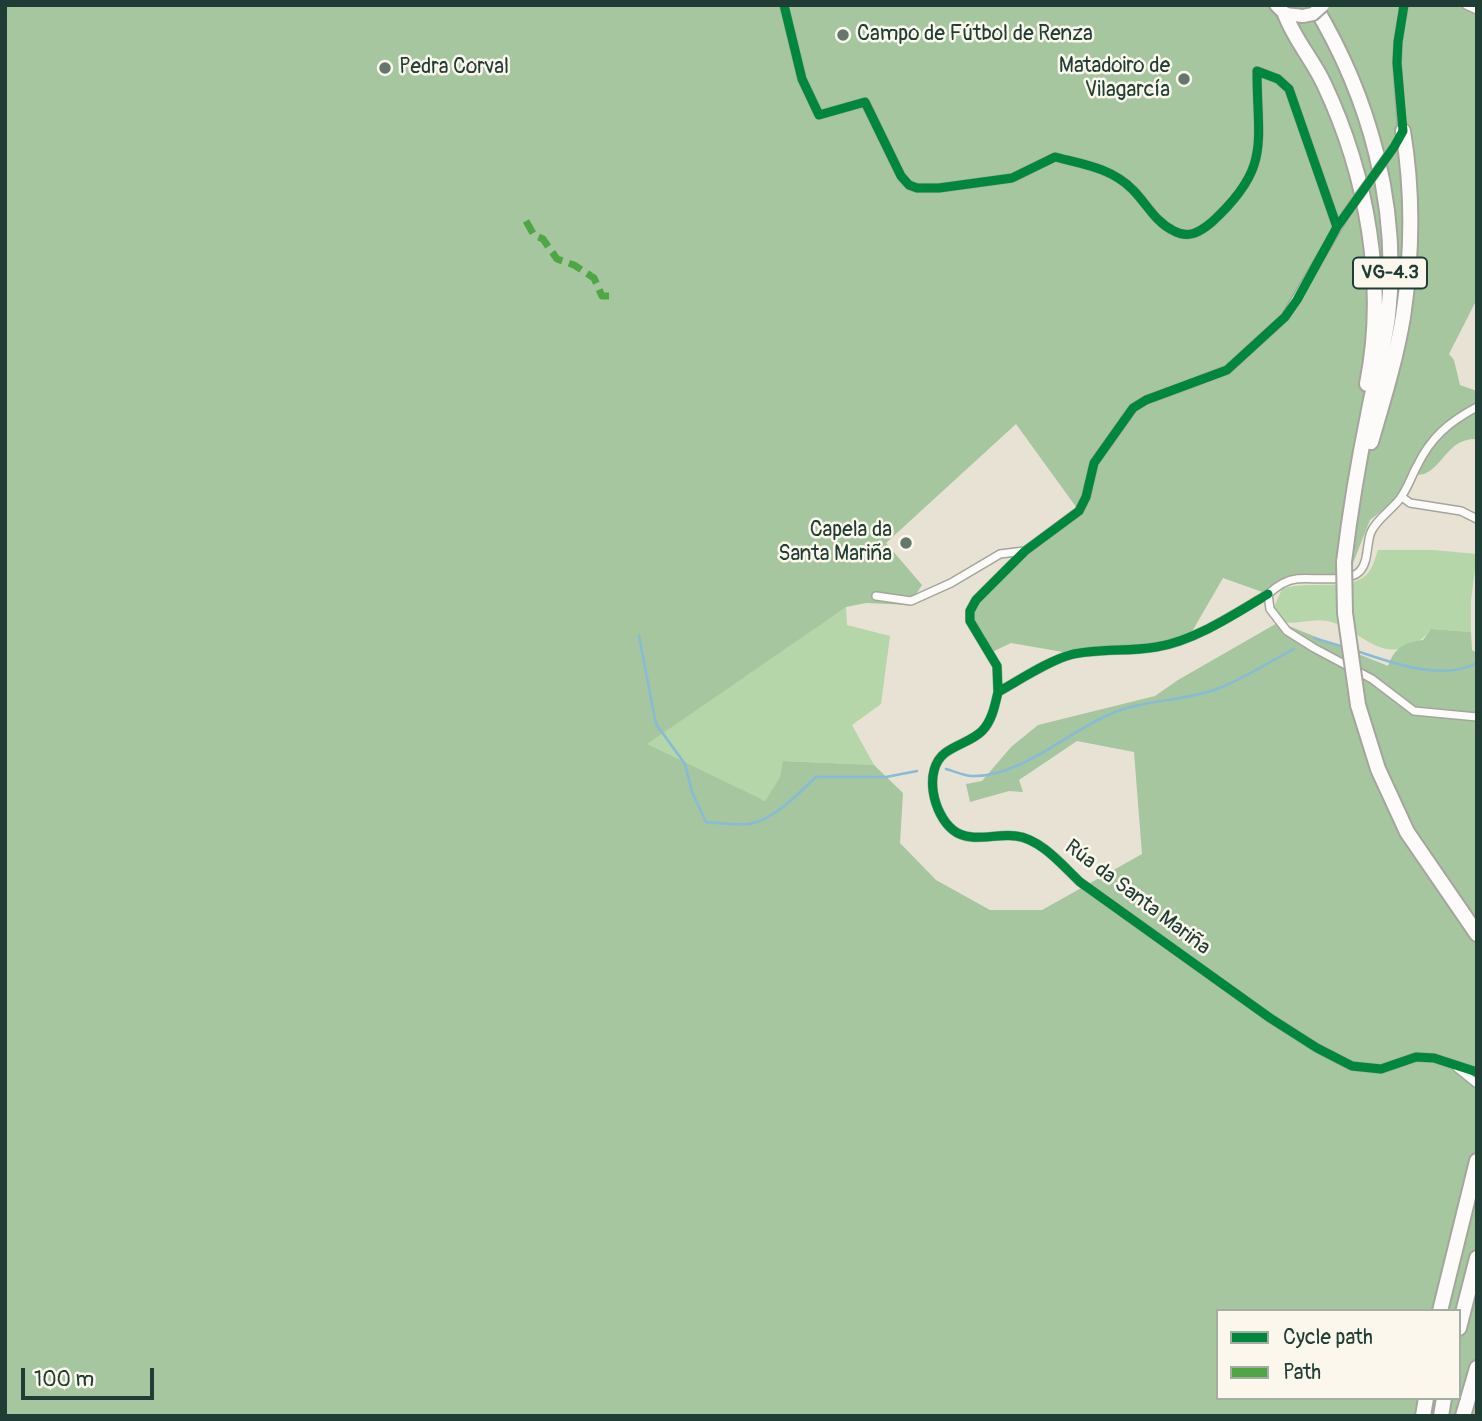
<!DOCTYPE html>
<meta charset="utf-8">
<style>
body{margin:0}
#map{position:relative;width:1482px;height:1421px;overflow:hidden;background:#e8e2d4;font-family:Pangolin,sans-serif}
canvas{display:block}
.frame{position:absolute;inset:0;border:7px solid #1f3d34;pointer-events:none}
.legend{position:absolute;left:1216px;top:1309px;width:245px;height:91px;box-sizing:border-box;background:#fbf7ec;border:2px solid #a3ada2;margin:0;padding:9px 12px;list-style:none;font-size:21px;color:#1f3d34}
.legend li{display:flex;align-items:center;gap:14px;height:35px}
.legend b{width:35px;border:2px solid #a3ada2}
.scale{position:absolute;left:21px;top:1368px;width:133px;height:32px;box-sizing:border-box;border:4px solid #1f3d34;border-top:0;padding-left:9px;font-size:21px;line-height:24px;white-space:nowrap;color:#1f3d34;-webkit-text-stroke:5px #fbf7ec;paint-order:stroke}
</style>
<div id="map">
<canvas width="1482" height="1421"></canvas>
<div class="frame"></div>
<ul class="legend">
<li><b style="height:9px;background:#00873e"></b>Cycle path</li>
<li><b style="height:9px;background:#4fa644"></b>Path</li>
</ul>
<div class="scale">100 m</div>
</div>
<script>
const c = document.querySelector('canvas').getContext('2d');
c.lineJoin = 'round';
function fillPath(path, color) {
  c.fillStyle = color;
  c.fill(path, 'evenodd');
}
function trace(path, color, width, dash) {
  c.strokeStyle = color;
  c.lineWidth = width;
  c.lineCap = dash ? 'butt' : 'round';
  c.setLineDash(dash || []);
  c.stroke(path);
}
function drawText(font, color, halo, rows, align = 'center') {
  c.font = font + ' Pangolin,sans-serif';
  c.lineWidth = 5;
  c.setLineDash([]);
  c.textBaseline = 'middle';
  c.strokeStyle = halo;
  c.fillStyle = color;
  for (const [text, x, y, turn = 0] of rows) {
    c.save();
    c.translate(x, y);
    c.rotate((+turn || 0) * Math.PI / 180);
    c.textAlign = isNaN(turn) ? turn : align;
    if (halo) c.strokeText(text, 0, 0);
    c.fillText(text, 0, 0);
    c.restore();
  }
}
fillPath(new Path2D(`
 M 1378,550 L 1433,550 L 1477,554 L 1471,600 L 1471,632 L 1431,629 C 1424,639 1418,642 1406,647 C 1376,659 1356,626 1327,621 C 1314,618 1296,625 1279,622 L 1274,607 L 1282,589 C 1307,579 1357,594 1370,570 C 1374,564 1376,556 1378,550 Z
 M 846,607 L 847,625 L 890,636 L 881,704 L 852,725 L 874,765 L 784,761 L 780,777 L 765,801 L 652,757 L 642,741 Z`), '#b4d6a8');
fillPath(new Path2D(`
 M 5,5 L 1477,5 L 1477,299 L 1449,354 L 1454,360 L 1460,385 L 1477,391 L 1477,439 C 1448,438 1445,465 1424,474 C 1421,475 1416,474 1412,475 L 1393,502 L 1370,520 L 1353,563 L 1340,566 L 1333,579 L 1293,579 L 1268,594 L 1223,578 L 1190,635 L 1158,647 L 1130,650 L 1063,652 L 1011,643 L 990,653 L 970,621 L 970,611 L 1025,551 L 1079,511 L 1016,424 L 886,543 L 922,585 L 909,605 L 866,603 L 846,607 L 647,744 L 765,801 L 780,777 L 783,761 L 874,765 L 903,793 L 900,843 L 936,880 L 990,910 L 1042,910 L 1142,854 L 1134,752 L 1077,741 L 1019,780 L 1023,792 L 1009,791 L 970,802 L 966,784 L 982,781 L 1011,747 L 1038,725 L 1155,696 L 1178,680 L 1279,622 L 1388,666 C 1395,647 1404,643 1423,640 L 1431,629 L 1471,632 L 1472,650 L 1477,653 L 1477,1416 L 5,1416 ZM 1218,1311 L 1459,1311 L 1459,1398 L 1218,1398 Z`), '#a5c69e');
trace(new Path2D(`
 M 639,636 L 656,724 L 685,764 L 692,792 L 706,822 C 722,823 742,827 757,822 C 778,815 800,792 816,777 L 886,777 L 917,771
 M 1314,638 L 1344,647
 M 1354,650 C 1390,662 1441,682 1477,663
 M 946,769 C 954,771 964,776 972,776 C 1018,778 1067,733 1108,715 C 1142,699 1182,702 1217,689 C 1243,679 1269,662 1294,649`), '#87bbd6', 2.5);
const street = new Path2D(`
 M 784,5 L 802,79 L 819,115 L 865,102 L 901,176 L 909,185 L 917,188 L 939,188 L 1012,178 L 1055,157 C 1082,164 1112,168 1133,190 C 1147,204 1155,222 1174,231 C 1189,239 1200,232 1212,222 C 1272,167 1257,143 1257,71 L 1278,79 L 1289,89 L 1337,227
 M 1466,5 L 1477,10
 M 1402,131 L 1397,63 L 1398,42 L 1404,5
 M 1477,407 C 1449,422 1431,437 1417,466 C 1411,477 1407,490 1399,500 C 1391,510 1376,520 1371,532 C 1366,544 1369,563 1359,572 C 1347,583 1311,577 1296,579 C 1285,580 1276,587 1268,594 L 1270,609 L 1287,631 L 1314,648 L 1372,679 L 1414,711 L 1477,717
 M 1402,497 L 1410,503 L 1461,511 L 1477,519
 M 1268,594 C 1235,614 1194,641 1156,647 C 1128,652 1098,648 1070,655 C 1050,660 1018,681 998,692 L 997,666 L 970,621 L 970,611 L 976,600 L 1025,551 L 1079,511 L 1086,497 L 1094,463 L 1133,408 L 1146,400 L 1227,370 L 1285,317 L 1346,214
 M 876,596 L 911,601 L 951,583 L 1000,554 L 1024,551
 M 998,692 C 995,705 992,721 982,731 C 972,741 957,744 945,753 C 923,770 933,814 953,830 C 970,844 996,833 1016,836 C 1041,839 1063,866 1080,882 L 1270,1018 L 1317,1048 L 1352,1066 L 1381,1069 L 1416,1057 L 1434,1058 L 1477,1072
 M 1457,1068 L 1477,1084`);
const primary = new Path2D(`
 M 1276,5 L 1285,14 L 1303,16`);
const highway = new Path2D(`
 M 1314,5 C 1370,98 1400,207 1388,316 C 1384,349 1374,382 1368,415 C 1358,464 1350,512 1344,562
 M 1285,14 C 1294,39 1313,60 1324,84 C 1367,175 1387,285 1367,384
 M 1371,442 C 1383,401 1396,359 1403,317 C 1412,257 1413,191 1403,131
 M 1358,705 L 1378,769 L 1407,832 L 1477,934
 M 1440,1311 L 1477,1161
 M 1459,1328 L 1477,1258
 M 1423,1416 L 1426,1398
 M 1441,1416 L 1444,1398
 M 1463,1416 L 1477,1368`);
trace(street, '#a4a59c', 10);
trace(primary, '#a4a59c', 16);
trace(highway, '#a4a59c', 18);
trace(street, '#fcfbf9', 7);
trace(primary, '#fcfbf9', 12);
trace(highway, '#fcfbf9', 14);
const streetBridge = new Path2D(`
 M 1346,214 L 1394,147`);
const primaryBridge = new Path2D(`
 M 1303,16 L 1313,14 L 1323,5`);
const highwayBridge = new Path2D(`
 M 1344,562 L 1345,613 L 1358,705`);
trace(streetBridge, '#a4a59c', 10, []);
trace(primaryBridge, '#a4a59c', 16, []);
trace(highwayBridge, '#a4a59c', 18, []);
trace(streetBridge, '#fcfbf9', 7);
trace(primaryBridge, '#fcfbf9', 12);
trace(highwayBridge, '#fcfbf9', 14);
trace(new Path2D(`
 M 526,221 L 534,235 L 543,239 L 557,259 L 574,265 L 594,278 L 602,296 L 612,296`), '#4fa644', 7, [14, 7]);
trace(new Path2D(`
 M 784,5 L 802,79 L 819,115 L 865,102 L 901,176 L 909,185 L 917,188 L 939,188 L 1012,178 L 1055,157 C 1082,164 1112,168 1133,190 C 1147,204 1155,222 1174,231 C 1189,239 1200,232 1212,222 C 1272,167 1257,143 1257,71 L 1278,79 L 1289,89 L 1337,227
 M 1268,594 C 1235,614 1194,641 1156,647 C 1128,652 1098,648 1070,655 C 1050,660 1018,681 998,692 L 997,666 L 970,621 L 970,611 L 976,600 L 1025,551 L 1079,511 L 1086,497 L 1094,463 L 1133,408 L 1146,400 L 1227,370 L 1285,317 L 1297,300 L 1337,227 L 1394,147 L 1403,131 L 1397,63 L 1398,42 L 1404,5
 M 998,692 C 995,705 992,721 982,731 C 972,741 957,744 945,753 C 923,770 933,814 953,830 C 970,844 996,833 1016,836 C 1041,839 1063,866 1080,882 L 1270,1018 L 1317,1048 L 1352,1066 L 1381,1069 L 1416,1057 L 1434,1058 L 1477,1072`), '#00873e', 9);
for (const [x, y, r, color] of [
 [843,35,7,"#65776c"],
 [385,68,7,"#65776c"],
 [1184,79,7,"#65776c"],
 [906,543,7,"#65776c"]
]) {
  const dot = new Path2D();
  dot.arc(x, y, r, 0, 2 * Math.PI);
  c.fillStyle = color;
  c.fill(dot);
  trace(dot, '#fbf7ec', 2.5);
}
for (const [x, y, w] of [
 [1390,273,74]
]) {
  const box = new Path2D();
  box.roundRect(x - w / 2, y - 15.5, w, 31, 5);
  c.fillStyle = '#fbf7ec';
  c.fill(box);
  trace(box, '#1f3d34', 2);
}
drawText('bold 19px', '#1f3d34', null, [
 ["VG-4.3",1390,273]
]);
drawText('21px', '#1f3d34', '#fbf7ec', [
 ["Campo de Fútbol de Renza",857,35],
 ["Matadoiro de",1170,67,"right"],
 ["Vilagarcía",1170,91,"right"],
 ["Pedra Corval",399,68],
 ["Capela da",892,531,"right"],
 ["Santa Mariña",892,555,"right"]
], 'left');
drawText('21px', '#1f3d34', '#fbf7ec', [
 ["Rúa da Santa Mariña",1137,898,37]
]);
</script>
